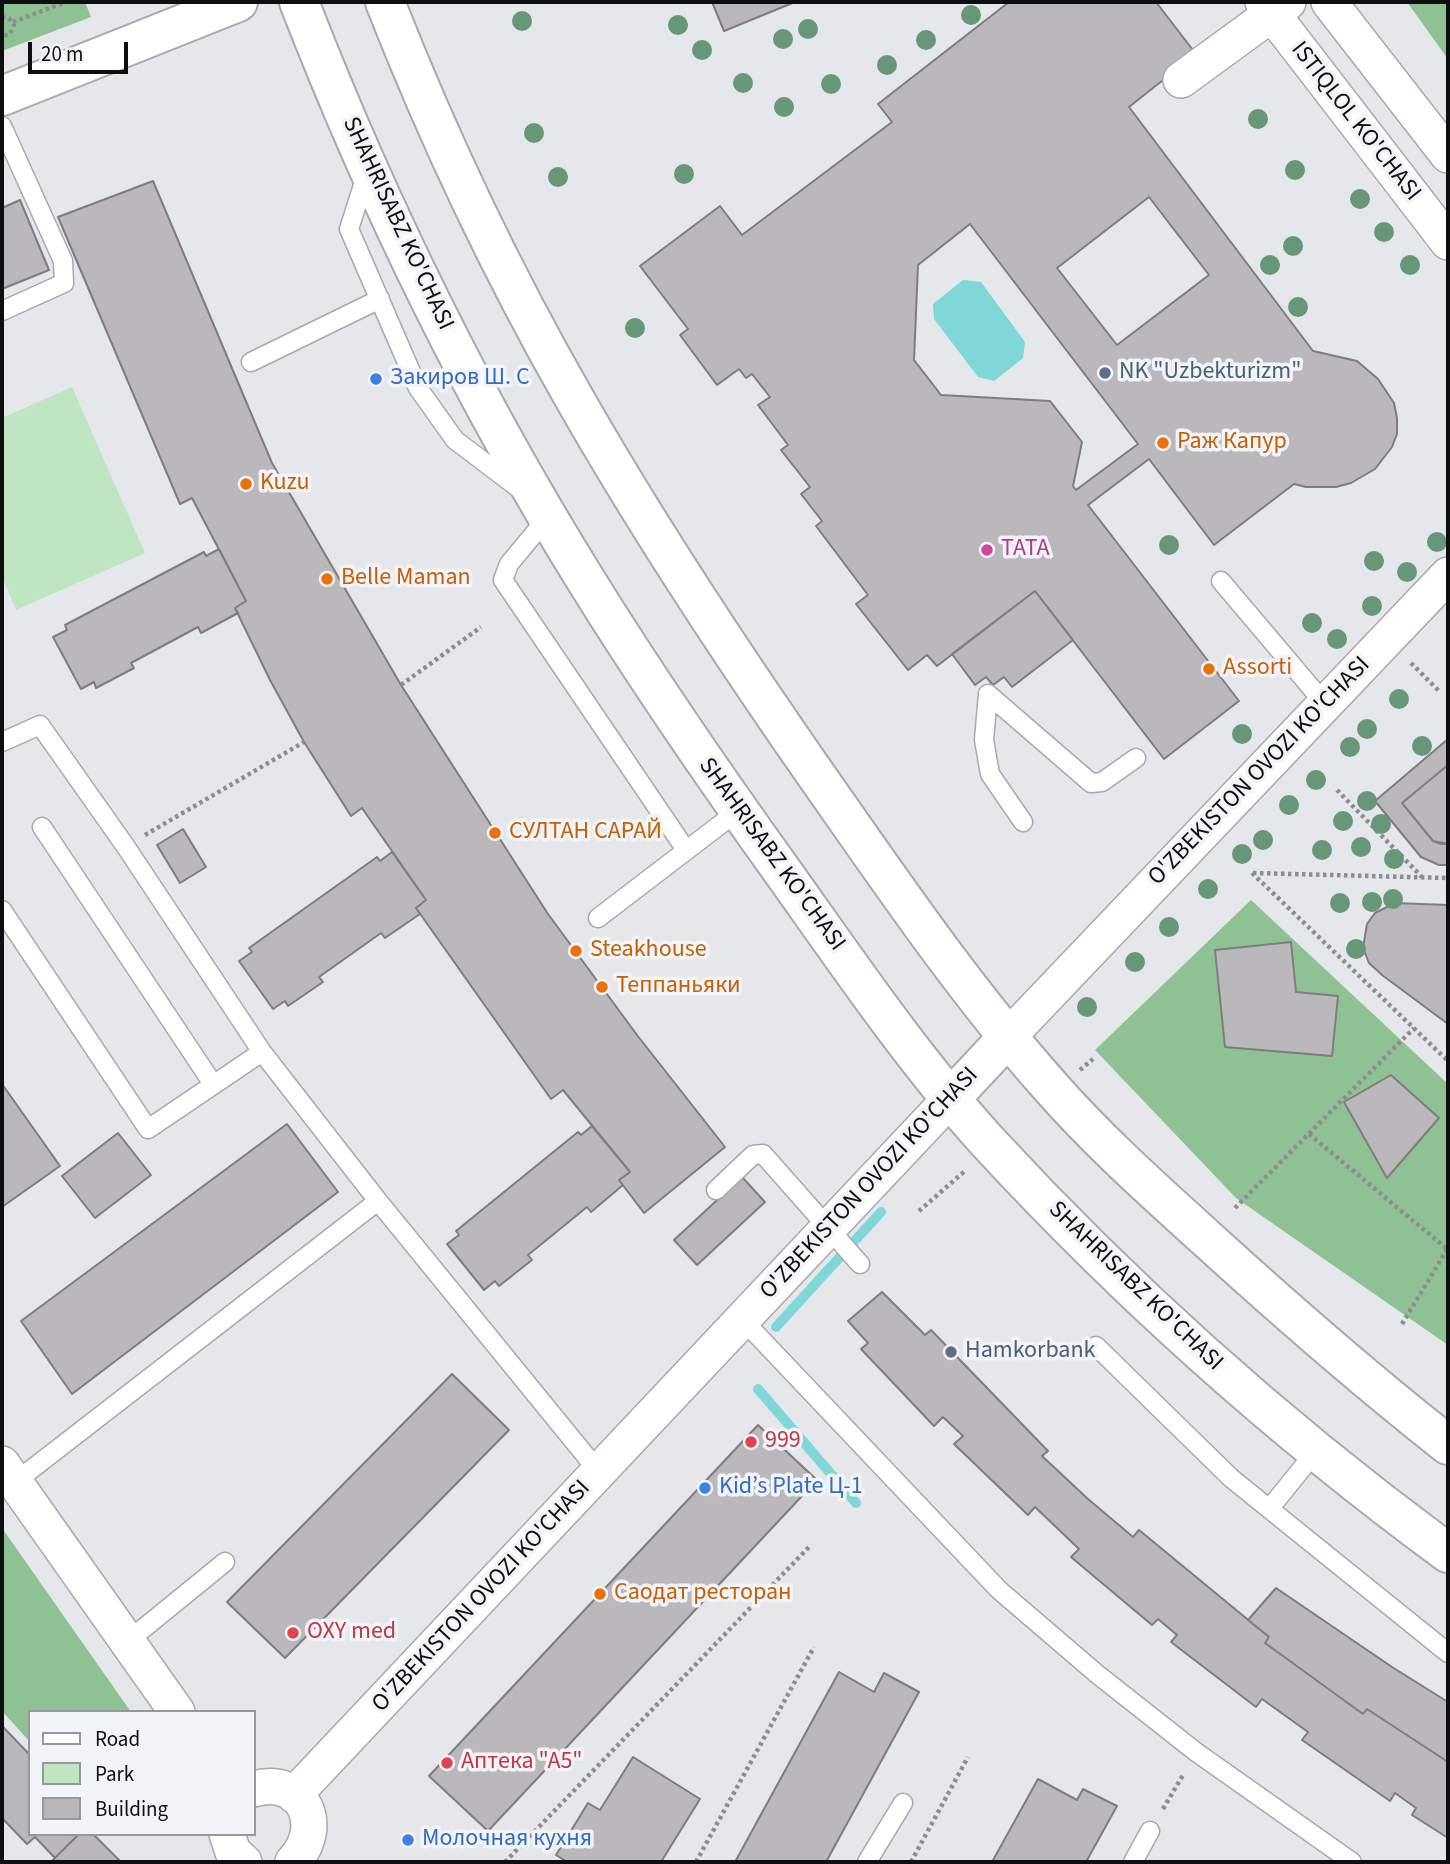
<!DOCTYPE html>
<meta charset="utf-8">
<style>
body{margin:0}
#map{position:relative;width:1450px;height:1864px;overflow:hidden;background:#e5e7eb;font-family:"Source Sans 3",sans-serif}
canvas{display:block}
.frame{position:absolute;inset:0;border:4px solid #0d0e0f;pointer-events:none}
.legend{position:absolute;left:28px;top:1710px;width:228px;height:126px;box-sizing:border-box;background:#f2f4f9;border:2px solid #96989b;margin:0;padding:9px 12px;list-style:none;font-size:21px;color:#0d0e0f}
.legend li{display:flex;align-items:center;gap:14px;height:35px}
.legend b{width:35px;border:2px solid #96989b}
.scale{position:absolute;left:28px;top:42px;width:100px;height:32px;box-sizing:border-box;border:4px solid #0d0e0f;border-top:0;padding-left:9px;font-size:21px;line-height:24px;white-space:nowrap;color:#0d0e0f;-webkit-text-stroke:5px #f2f4f9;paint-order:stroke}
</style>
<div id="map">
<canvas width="1450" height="1864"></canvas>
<div class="frame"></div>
<ul class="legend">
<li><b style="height:9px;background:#fff"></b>Road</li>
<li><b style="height:19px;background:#bfe5c2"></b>Park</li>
<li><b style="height:19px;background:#bbb8bc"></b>Building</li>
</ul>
<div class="scale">20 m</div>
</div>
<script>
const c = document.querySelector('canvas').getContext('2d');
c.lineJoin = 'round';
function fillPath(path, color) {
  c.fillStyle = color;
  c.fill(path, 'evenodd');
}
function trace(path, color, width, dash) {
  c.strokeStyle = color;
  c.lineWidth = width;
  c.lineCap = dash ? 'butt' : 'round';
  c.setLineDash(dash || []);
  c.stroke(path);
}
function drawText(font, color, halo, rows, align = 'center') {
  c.font = font + ' "Source Sans 3",sans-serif';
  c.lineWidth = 7;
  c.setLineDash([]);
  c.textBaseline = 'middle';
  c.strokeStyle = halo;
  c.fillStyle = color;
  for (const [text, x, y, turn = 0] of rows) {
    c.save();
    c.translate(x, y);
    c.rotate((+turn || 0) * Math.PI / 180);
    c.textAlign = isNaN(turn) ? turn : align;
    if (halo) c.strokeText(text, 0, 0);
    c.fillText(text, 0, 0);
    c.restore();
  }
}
fillPath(new Path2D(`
 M 72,387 L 145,553 L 16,610 L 2,576 L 2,418 Z`), '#bfe5c2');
fillPath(new Path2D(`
 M 2,2 L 85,2 L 91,17 L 2,51 Z
 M 1407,2 L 1448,2 L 1448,59 Z
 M 1251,900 L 1448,1084 L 1448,1345 L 1236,1198 L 1095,1050 Z
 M 2,1528 L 131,1712 L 30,1712 L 30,1742 L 2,1711 Z`), '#8ec294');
fillPath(new Path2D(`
 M 963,280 L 981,282 L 1025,342 L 1023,358 L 994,381 L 978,377 L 934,319 L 933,304 Z`), '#7fd8d7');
trace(new Path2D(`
 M 776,1327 L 881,1212
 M 758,1389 L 856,1503`), '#7fd8d7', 10);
const building = new Path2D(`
 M 712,2 L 795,2 L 724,31 Z
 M 1009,2 L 1156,2 L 1196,54 L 1129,107 L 1313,351 L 1357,361 L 1378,379 L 1394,403 L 1397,418 L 1397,434 L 1392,447 L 1375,469 L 1351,483 L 1336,487 L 1306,487 L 1294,484 L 1214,545 L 1149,459 L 1088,505 L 1239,701 L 1164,759 L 1035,591 L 937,666 L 927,655 L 908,670 L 856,604 L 868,595 L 816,526 L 822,521 L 801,494 L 810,487 L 781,450 L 788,445 L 758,405 L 770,397 L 752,374 L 746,378 L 739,369 L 717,385 L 680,335 L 688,329 L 640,266 L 720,206 L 742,235 L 892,122 L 878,104 ZM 1149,197 L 1209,275 L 1117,345 L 1057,268 ZM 970,224 L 1138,444 L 1076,490 L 1073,486 L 1082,442 L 1050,401 L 941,395 L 914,360 L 918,265 Z
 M 153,181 L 272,463 L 401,685 L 548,914 L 637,1035 L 725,1147 L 644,1213 L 619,1180 L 630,1172 L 563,1090 L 551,1099 L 416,908 L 426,900 L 362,808 L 351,816 L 304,742 L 270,680 L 235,608 L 246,601 L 192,498 L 180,504 L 58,217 Z
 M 20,200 L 49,270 L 2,289 L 2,208 Z
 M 219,549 L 246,601 L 235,608 L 238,613 L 201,633 L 198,627 L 131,663 L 134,668 L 96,688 L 94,682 L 81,689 L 53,637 L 67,630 L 65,625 L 204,552 L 206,556 Z
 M 1035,591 L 1073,640 L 1012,687 L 1004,677 L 993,685 L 986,677 L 975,685 L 952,654 Z
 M 1448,739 L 1448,765 L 1402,803 L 1433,841 L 1448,844 L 1448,865 L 1439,865 L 1421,857 L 1375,801 Z
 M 1448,765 L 1448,844 L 1441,844 L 1433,841 L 1402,803 Z
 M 183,829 L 206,867 L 180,883 L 157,845 Z
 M 392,852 L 426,900 L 416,908 L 420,914 L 385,938 L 381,933 L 319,977 L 323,982 L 288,1006 L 285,1001 L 273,1009 L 239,961 L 252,952 L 249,948 L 377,857 L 380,861 Z
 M 1395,903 L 1448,905 L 1448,1024 L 1382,975 L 1369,963 L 1363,948 L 1367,924 L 1375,913 Z
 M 1291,942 L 1296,992 L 1338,996 L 1332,1056 L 1225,1047 L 1215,950 Z
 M 1391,1075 L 1439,1118 L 1387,1178 L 1344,1102 Z
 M 2,1084 L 60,1166 L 2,1207 Z
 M 287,1124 L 338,1192 L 72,1394 L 21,1321 Z
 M 592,1126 L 630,1172 L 619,1180 L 623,1185 L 591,1212 L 587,1207 L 528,1255 L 532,1260 L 499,1286 L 495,1281 L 484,1290 L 447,1244 L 459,1235 L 456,1231 L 578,1132 L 581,1135 Z
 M 118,1133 L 151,1175 L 95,1218 L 62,1176 Z
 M 742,1177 L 765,1202 L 697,1265 L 674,1240 Z
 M 882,1292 L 925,1335 L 931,1330 L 1048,1451 L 1042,1456 L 1088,1499 L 1133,1537 L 1139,1530 L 1269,1637 L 1265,1643 L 1363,1714 L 1367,1709 L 1448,1762 L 1448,1838 L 1412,1815 L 1416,1808 L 1395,1793 L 1390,1801 L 1302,1740 L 1308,1732 L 1262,1699 L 1256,1707 L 1171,1642 L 1177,1635 L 1158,1619 L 1152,1625 L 1071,1557 L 1079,1549 L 1035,1507 L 1028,1515 L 954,1444 L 963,1436 L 943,1417 L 934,1426 L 861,1349 L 868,1343 L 848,1321 Z
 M 452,1374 L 509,1430 L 285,1658 L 227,1602 Z
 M 758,1425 L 817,1480 L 488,1831 L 429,1776 Z
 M 1276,1588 L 1392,1667 L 1448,1702 L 1448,1762 L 1367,1709 L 1363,1714 L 1265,1643 L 1269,1637 L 1248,1620 Z
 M 839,1672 L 874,1692 L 884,1673 L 919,1692 L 826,1862 L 735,1862 Z
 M 2,1726 L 30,1755 L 30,1834 L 79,1834 L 55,1858 L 35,1837 L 27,1844 L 2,1818 Z
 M 633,1757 L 700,1799 L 661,1862 L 567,1862 L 556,1855 L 588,1803 L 600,1810 Z
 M 1038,1779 L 1077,1800 L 1083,1789 L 1117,1806 L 1086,1862 L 992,1862 Z
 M 79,1834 L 93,1834 L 121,1862 L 51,1862 Z`);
fillPath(building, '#bbb8bc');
trace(building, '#7f7c80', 2);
const lane = new Path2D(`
 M 2,126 L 63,261 L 64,283 L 2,311
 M 367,173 L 349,229 L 418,388 L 455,440 L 521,490
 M 251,362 L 380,299
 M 548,517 L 509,564 L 503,580 L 686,850
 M 1221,581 L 1325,704
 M 988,694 L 1091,783 L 1102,782 L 1136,758
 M 988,694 L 984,740 L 990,774 L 1023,822
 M 2,742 L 40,725 L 126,847 L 262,1052 L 378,1201 L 599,1472
 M 42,827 L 213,1084
 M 2,910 L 148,1129 L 262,1052
 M 598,918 L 738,811
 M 716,1190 L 753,1155 L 763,1154 L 860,1264
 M 742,1319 L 999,1590 L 1097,1674 L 1196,1752 L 1352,1862
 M 1096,1346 L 1231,1478 L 1448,1653
 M 15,1482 L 378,1201
 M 1270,1508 L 1316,1451
 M 128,1641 L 225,1562
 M 867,1862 L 903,1803
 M 1133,1862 L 1150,1831`);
const street = new Path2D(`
 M 1263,2 L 1448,242
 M 1329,2 L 1448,155
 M 1181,80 L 1288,2
 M 1007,1038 L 1448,575
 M 2,1464 L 177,1712
 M 254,1789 C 303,1775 327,1826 293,1862
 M 294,1795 L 951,1098
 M 227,1834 L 233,1852 L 244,1862`);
const primary = new Path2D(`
 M 299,2 C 377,203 473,399 587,582 C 649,682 716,779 785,875 C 849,965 913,1059 987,1141 C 1127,1293 1282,1431 1448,1553
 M 385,2 C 438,137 501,270 573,396 C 647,526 729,650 814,772 C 889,879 962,987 1049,1085 C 1097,1140 1152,1189 1206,1238 C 1284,1309 1364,1379 1448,1445
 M 2,96 L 238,2
 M 951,1098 L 1007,1038`);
trace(lane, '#a7a9ae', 21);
trace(street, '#a7a9ae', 38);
trace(primary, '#a7a9ae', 42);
trace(new Path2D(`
 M 2,17 L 9,18 L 14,25 L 10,34 L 2,36
 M 13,22 L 66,2
 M 1411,663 L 1440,692
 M 401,685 L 481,627
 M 1337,790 L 1422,877
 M 145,835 L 304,742
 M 1252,873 L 1448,1061
 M 1253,873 L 1448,878
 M 1080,1070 L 1093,1059
 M 1309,1134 L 1447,1249
 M 1235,1208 L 1414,1028
 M 919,1211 L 966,1170
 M 1402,1324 L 1448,1248
 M 1163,1809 L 1183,1775
 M 505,1862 L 810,1546
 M 696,1862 L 814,1647
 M 911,1862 L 968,1757`), '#8c8d90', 4.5, [3.5, 3.5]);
trace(lane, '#fff', 18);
trace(street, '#fff', 35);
trace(primary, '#fff', 38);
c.fillStyle = '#679678';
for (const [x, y] of [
 [971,15],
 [522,21],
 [678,25],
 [808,29],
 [783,39],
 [926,40],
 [702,50],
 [887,65],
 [743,83],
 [831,84],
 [784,107],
 [1258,119],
 [534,133],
 [1295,170],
 [684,174],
 [558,177],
 [1360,199],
 [1384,232],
 [1293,246],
 [1270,265],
 [1410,265],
 [1298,307],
 [635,328],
 [1437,542],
 [1169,545],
 [1374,561],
 [1407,572],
 [1372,606],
 [1312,623],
 [1337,639],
 [1399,699],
 [1367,729],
 [1242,734],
 [1422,746],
 [1350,747],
 [1316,780],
 [1367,801],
 [1289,805],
 [1343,821],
 [1381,824],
 [1263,840],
 [1361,847],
 [1322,850],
 [1242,854],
 [1394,859],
 [1208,889],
 [1393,899],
 [1372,902],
 [1340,903],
 [1169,927],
 [1356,949],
 [1135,962],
 [1087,1007]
]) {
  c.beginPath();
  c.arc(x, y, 10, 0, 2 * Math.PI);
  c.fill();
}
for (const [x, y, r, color] of [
 [1105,373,7,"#5c6f8a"],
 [376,379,7,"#3f7fe0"],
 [1163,443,7,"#e8710a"],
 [246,484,7,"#e8710a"],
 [987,550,7,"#d1479c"],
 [327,579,7,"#e8710a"],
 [1209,669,7,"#e8710a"],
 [495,833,7,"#e8710a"],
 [576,951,7,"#e8710a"],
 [602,987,7,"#e8710a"],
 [951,1352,7,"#5c6f8a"],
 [751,1442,7,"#e0444e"],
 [705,1488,7,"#3f7fe0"],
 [600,1594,7,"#e8710a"],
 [293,1633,7,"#e0444e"],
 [447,1763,7,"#e0444e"],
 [408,1840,7,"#3f7fe0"]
]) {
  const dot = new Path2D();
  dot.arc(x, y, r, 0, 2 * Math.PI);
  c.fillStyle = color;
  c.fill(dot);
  trace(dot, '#f2f4f9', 2.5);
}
drawText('24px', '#0d0e0f', '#f2f4f9', [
 ["ISTIQLOL KO'CHASI",1355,122,52],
 ["SHAHRISABZ KO'CHASI",397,224,65],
 ["O'ZBEKISTON OVOZI KO'CHASI",1260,772,-46],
 ["SHAHRISABZ KO'CHASI",771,855,54],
 ["O'ZBEKISTON OVOZI KO'CHASI",870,1184,-47],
 ["SHAHRISABZ KO'CHASI",1135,1287,44],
 ["O'ZBEKISTON OVOZI KO'CHASI",482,1597,-47]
]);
drawText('24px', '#4e5e75', '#f2f4f9', [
 ["NK \"Uzbekturizm\"",1119,373],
 ["Hamkorbank",965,1352]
], 'left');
drawText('24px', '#366cbe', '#f2f4f9', [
 ["Закиров Ш. С",390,379],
 ["Kid’s Plate Ц-1",719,1488],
 ["Молочная кухня",422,1840]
], 'left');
drawText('24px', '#c56008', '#f2f4f9', [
 ["Раж Капур",1177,443],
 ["Kuzu",260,484],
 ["Belle Maman",341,579],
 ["Assorti",1223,669],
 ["СУЛТАН САРАЙ",509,833],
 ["Steakhouse",590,951],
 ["Теппаньяки",616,987],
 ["Саодат ресторан",614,1594]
], 'left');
drawText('24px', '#b23c85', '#f2f4f9', [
 ["ТАТА",1001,550]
], 'left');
drawText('24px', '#be3a42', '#f2f4f9', [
 ["999",765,1442],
 ["OXY med",307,1633],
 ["Аптека \"А5\"",461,1763]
], 'left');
</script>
